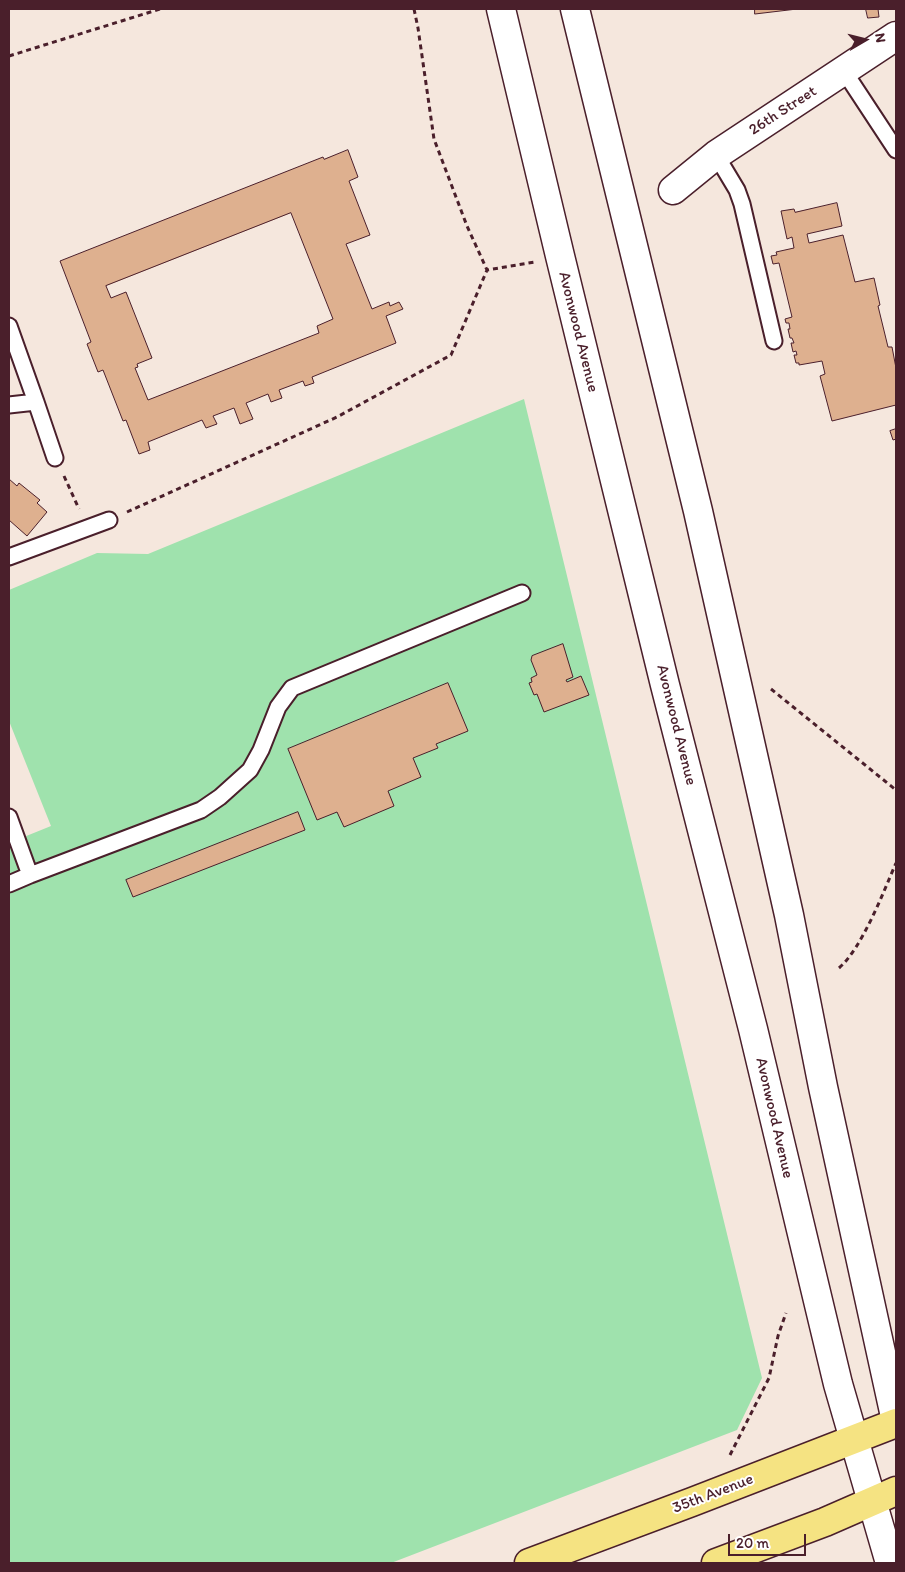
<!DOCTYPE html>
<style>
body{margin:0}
#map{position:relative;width:905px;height:1572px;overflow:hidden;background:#f5e7dd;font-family:Itim,sans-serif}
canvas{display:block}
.frame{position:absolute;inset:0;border:10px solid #4a1f2b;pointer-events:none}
.north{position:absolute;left:840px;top:15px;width:50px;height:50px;-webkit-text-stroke:4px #fff;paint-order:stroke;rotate:82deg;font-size:14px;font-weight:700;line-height:20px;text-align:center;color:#4a1f2b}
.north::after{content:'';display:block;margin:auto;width:18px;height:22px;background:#4a1f2b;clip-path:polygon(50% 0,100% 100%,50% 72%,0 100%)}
.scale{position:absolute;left:728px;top:1534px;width:78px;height:22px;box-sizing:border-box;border:2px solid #4a1f2b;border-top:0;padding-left:6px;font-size:15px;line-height:18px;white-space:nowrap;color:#4a1f2b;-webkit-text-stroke:4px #fff;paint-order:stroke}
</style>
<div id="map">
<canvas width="905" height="1572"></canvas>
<div class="frame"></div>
<div class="north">N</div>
<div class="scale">20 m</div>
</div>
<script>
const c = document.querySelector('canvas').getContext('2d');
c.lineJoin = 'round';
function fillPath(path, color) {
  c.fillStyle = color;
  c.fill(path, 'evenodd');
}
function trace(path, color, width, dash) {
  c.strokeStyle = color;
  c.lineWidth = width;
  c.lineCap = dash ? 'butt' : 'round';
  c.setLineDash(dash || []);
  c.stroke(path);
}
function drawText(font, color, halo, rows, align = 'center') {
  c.font = font + ' Itim,sans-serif';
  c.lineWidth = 4;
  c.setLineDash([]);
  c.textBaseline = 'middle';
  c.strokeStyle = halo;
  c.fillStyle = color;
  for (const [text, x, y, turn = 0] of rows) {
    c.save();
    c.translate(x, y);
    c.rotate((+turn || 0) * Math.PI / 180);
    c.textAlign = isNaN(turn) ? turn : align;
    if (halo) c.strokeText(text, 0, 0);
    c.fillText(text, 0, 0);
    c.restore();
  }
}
fillPath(new Path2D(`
 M 524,399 L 762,1378 L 737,1430 L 391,1563 L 9,1563 L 9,843 L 51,826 L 9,721 L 9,590 L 97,553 L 148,554 Z`), '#9fe2ad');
const building = new Path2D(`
 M 755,9 L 797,9 L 755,14 Z
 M 866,9 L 878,9 L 879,17 L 868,18 Z
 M 348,150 L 358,177 L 349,181 L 370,235 L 346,244 L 372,309 L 389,302 L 390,306 L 399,302 L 403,309 L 386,316 L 396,343 L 312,377 L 314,383 L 305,386 L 303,381 L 279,390 L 282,398 L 271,402 L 268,394 L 246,403 L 253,419 L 240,424 L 234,408 L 213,416 L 217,424 L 206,428 L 202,420 L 148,442 L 150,450 L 139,454 L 126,420 L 123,421 L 103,370 L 98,372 L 87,344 L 91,342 L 60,261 L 323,157 L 324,159 ZM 291,213 L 333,319 L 317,326 L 319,333 L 148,400 L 135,368 L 138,367 L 137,364 L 152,358 L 126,292 L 111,298 L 106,286 Z
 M 837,203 L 842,226 L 807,234 L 809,243 L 843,235 L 855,282 L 874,278 L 880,305 L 878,306 L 888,347 L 892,347 L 896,368 L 896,405 L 832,421 L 820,376 L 825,374 L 822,361 L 799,365 L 799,363 L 796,363 L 794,355 L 797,355 L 796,351 L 793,352 L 791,343 L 794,343 L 792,338 L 790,338 L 788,329 L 790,329 L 789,323 L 786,323 L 785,319 L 792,317 L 779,263 L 773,264 L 771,256 L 777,255 L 776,252 L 794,248 L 792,237 L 787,239 L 781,211 L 794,209 L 795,212 Z
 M 896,429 L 896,439 L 893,440 L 890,431 Z
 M 9,479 L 17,486 L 19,483 L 40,500 L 37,503 L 47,512 L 27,536 L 9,520 Z
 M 563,644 L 573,677 L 566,680 L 567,682 L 581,676 L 589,695 L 544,712 L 537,694 L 534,695 L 529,683 L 532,682 L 531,678 L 537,675 L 531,660 L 532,656 Z
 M 448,683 L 468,731 L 436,744 L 438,748 L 413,758 L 421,777 L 388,791 L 394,806 L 344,827 L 337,812 L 317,820 L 288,749 Z
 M 298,812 L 305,830 L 133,897 L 126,880 Z`);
fillPath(building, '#deb08f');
trace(building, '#4a1f2b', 1);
const service = new Path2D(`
 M 844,71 L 896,150
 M 716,155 L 737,190 L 742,204 L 774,341
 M 9,326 L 36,402 L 9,405
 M 36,402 L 55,458
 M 9,557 L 109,520
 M 9,817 L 30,875 L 201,810 L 220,797 L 250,770 L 261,750 L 278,707 L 292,688 L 522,593
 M 9,884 L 30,875`);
const minor = new Path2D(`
 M 673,190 L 716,155 L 896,36`);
const secondary = new Path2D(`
 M 501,9 L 560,256 L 665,685 L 753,1029 L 838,1384 L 890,1563
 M 575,9 L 698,511 L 789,915 L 823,1087 L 896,1421`);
const primary = new Path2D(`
 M 529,1563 L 692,1502 L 896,1423
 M 716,1563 L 825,1522 L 896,1491`);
trace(service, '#4a1f2b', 19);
trace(minor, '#4a1f2b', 31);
trace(secondary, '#4a1f2b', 31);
trace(primary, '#4a1f2b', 31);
trace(new Path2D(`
 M 414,9 L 418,28 L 434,139 L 467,226 L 487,270 L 535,262
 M 9,56 L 160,9
 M 64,476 L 79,509
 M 127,512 L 337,417 L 451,355 L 487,270
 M 771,689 L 896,790
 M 839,968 C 862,948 883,893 896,863
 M 730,1455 L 769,1378 L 778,1336 L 786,1313`), '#4a1f2b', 3, [5, 4]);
trace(service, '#fff', 15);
trace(minor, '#fff', 28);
trace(secondary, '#fff', 28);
trace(primary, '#f5e382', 28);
drawText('16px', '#4a1f2b', '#fff', [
 ["26th Street",783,111,-33],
 ["Avonwood Avenue",578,332,76],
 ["Avonwood Avenue",676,725,76],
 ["Avonwood Avenue",774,1118,77],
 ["35th Avenue",713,1494,-21]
]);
</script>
